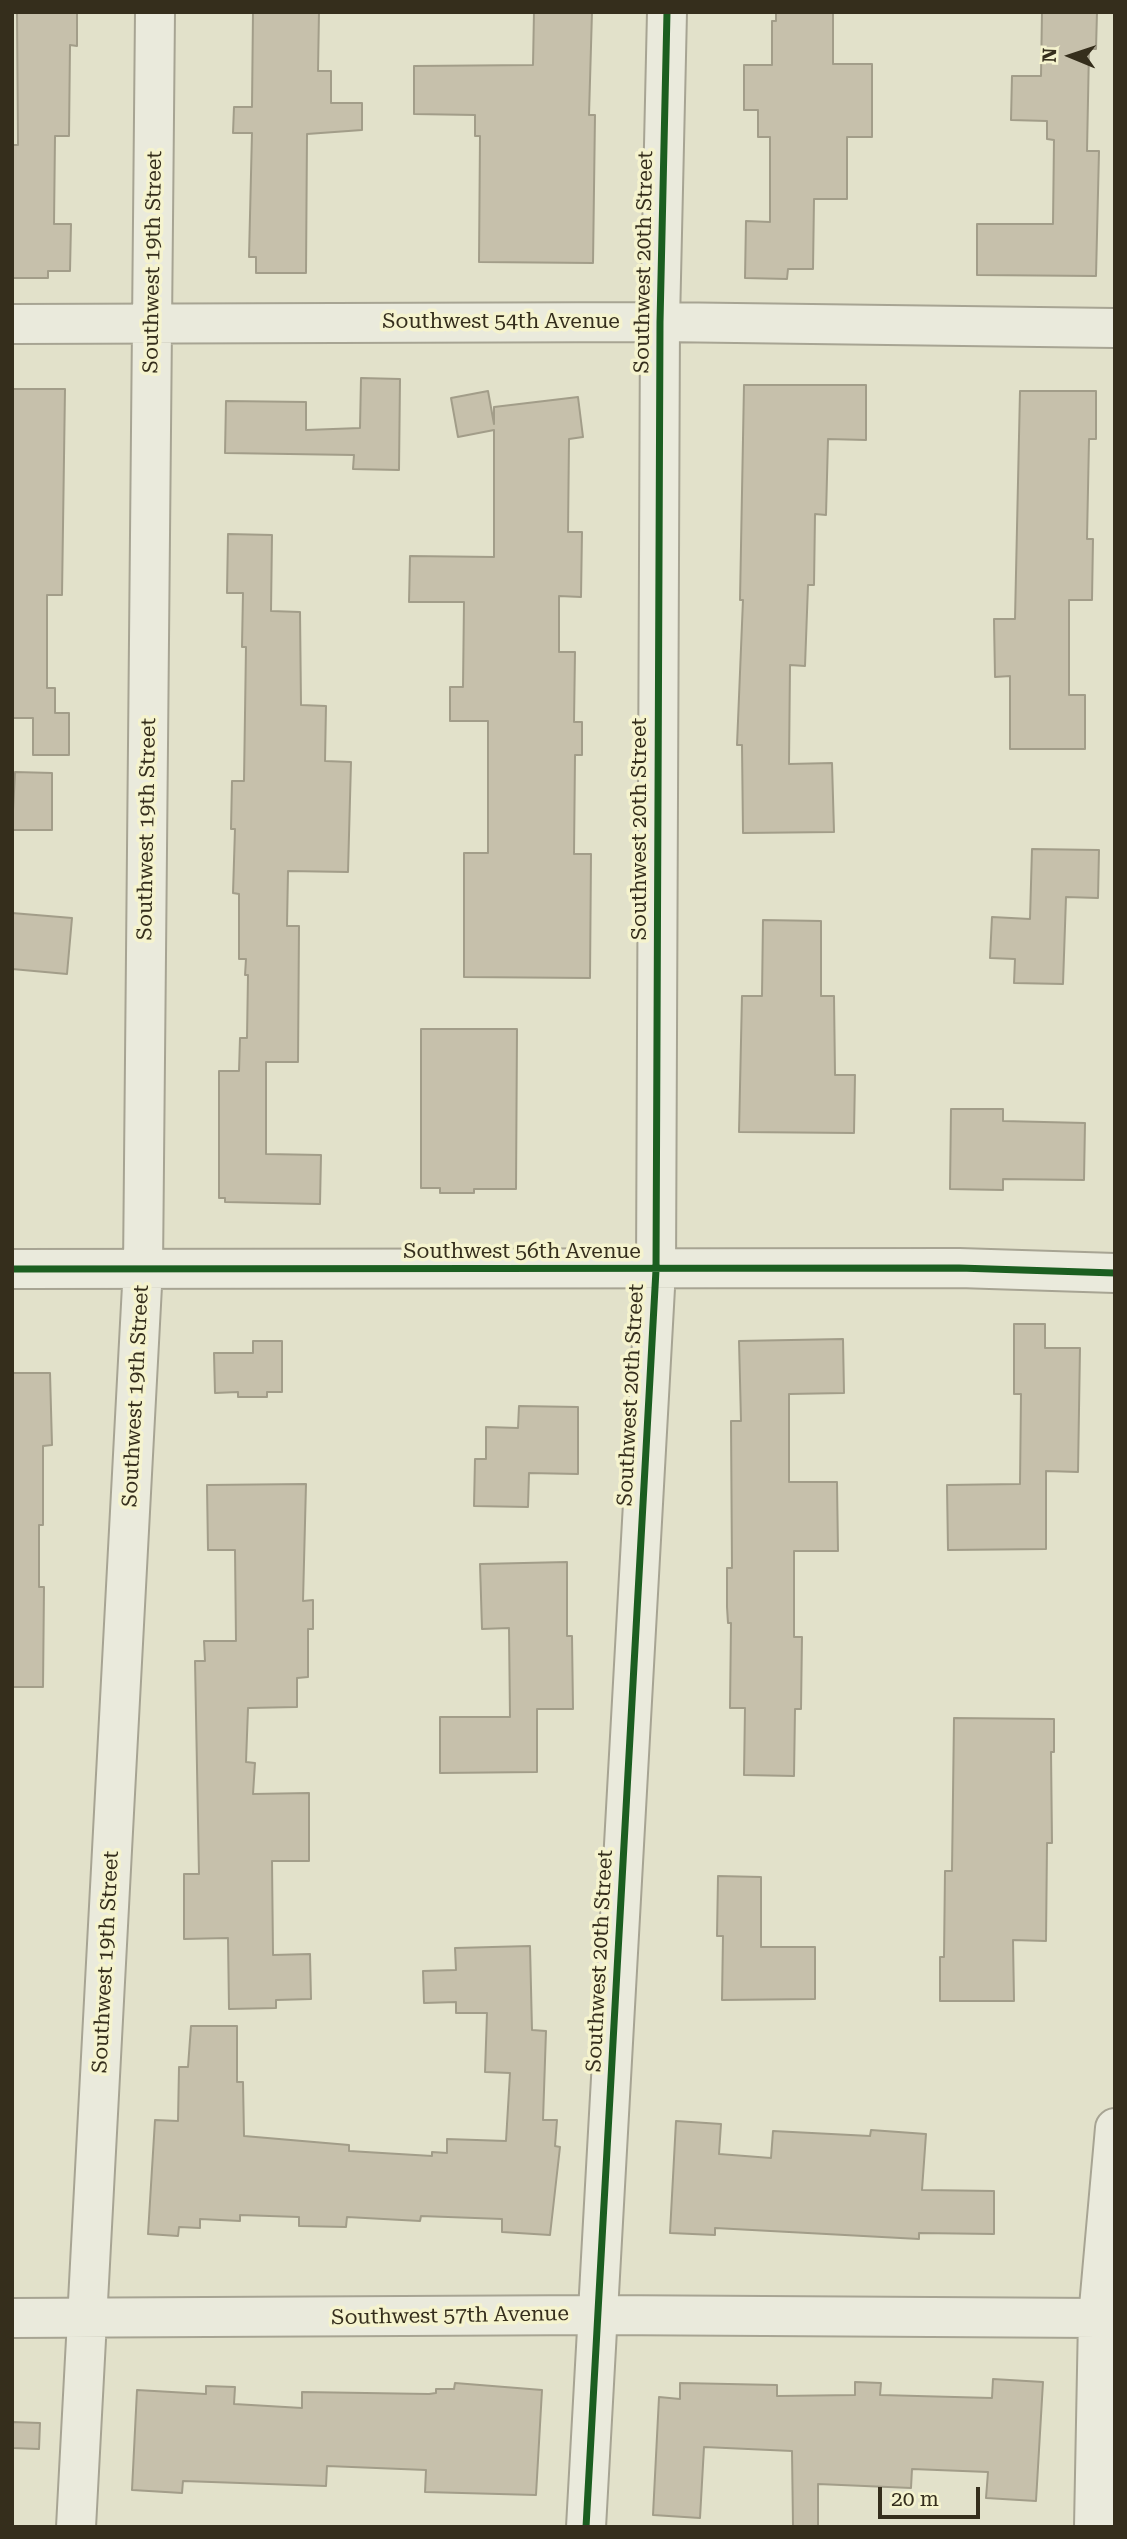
<!DOCTYPE html>
<style>
body{margin:0}
#map{position:relative;width:1127px;height:2539px;overflow:hidden;background:#e2e1ca;font-family:"Roboto Serif",serif}
canvas{display:block}
.frame{position:absolute;inset:0;border:14px solid #352e1c;pointer-events:none}
.north{position:absolute;left:1036px;top:21px;width:70px;height:70px;-webkit-text-stroke:5px #f5f3ce;paint-order:stroke;rotate:272deg;font-size:19px;font-weight:700;line-height:28px;text-align:center;color:#352e1c}
.north::after{content:'';display:block;margin:auto;width:24px;height:32px;background:#352e1c;clip-path:polygon(50% 0,100% 100%,50% 72%,0 100%)}
.scale{position:absolute;left:878px;top:2487px;width:102px;height:32px;box-sizing:border-box;border:4px solid #352e1c;border-top:0;padding-left:9px;font-size:21px;line-height:24px;white-space:nowrap;color:#352e1c;-webkit-text-stroke:5px #f5f3ce;paint-order:stroke}
</style>
<div id="map">
<canvas width="1127" height="2539"></canvas>
<div class="frame"></div>
<div class="north">N</div>
<div class="scale">20 m</div>
</div>
<script>
const c = document.querySelector('canvas').getContext('2d');
c.lineJoin = 'round';
function fillPath(path, color) {
  c.fillStyle = color;
  c.fill(path, 'evenodd');
}
function trace(path, color, width, dash) {
  c.strokeStyle = color;
  c.lineWidth = width;
  c.lineCap = dash ? 'butt' : 'round';
  c.setLineDash(dash || []);
  c.stroke(path);
}
function drawText(font, color, halo, rows, align = 'center') {
  c.font = font + ' "Roboto Serif",serif';
  c.lineWidth = 7;
  c.setLineDash([]);
  c.textBaseline = 'middle';
  c.strokeStyle = halo;
  c.fillStyle = color;
  for (const [text, x, y, turn = 0] of rows) {
    c.save();
    c.translate(x, y);
    c.rotate((+turn || 0) * Math.PI / 180);
    c.textAlign = isNaN(turn) ? turn : align;
    if (halo) c.strokeText(text, 0, 0);
    c.fillText(text, 0, 0);
    c.restore();
  }
}
const building = new Path2D(`
 M 17,12 L 77,12 L 77,46 L 70,45 L 69,136 L 55,136 L 54,224 L 71,224 L 70,271 L 48,271 L 48,278 L 12,278 L 12,145 L 18,145 Z
 M 253,12 L 319,12 L 318,71 L 331,71 L 331,103 L 362,103 L 362,130 L 307,134 L 306,273 L 256,273 L 256,257 L 249,257 L 252,133 L 233,133 L 234,107 L 252,107 Z
 M 534,12 L 592,12 L 589,115 L 595,115 L 593,263 L 479,262 L 480,136 L 475,136 L 475,115 L 414,114 L 414,66 L 533,65 Z
 M 776,12 L 833,12 L 833,64 L 872,64 L 872,137 L 847,137 L 847,199 L 814,199 L 813,269 L 788,269 L 787,279 L 745,278 L 746,221 L 770,222 L 770,137 L 758,137 L 758,110 L 744,110 L 744,65 L 772,65 L 772,21 L 776,21 Z
 M 1042,12 L 1097,12 L 1096,49 L 1089,49 L 1087,151 L 1099,151 L 1096,276 L 977,275 L 977,224 L 1053,224 L 1054,140 L 1047,139 L 1047,121 L 1011,120 L 1012,76 L 1041,76 Z
 M 361,378 L 400,379 L 399,470 L 353,469 L 354,455 L 225,453 L 226,401 L 306,402 L 306,430 L 360,428 Z
 M 744,385 L 866,385 L 866,440 L 828,439 L 826,515 L 815,514 L 814,585 L 808,585 L 805,666 L 790,665 L 789,764 L 832,763 L 834,832 L 743,833 L 742,745 L 737,745 L 743,600 L 740,600 Z
 M 12,389 L 65,389 L 62,595 L 47,595 L 47,688 L 55,688 L 55,713 L 69,713 L 69,755 L 33,755 L 33,718 L 12,718 Z
 M 488,391 L 494,424 L 494,407 L 578,397 L 583,437 L 569,439 L 568,532 L 582,532 L 581,597 L 559,596 L 559,652 L 575,652 L 574,722 L 582,722 L 582,755 L 575,755 L 574,854 L 591,854 L 590,978 L 464,977 L 464,853 L 488,853 L 488,721 L 450,721 L 450,687 L 463,687 L 464,602 L 409,602 L 410,556 L 494,557 L 494,430 L 458,437 L 451,398 Z
 M 1020,391 L 1096,391 L 1096,439 L 1089,439 L 1087,539 L 1093,539 L 1092,600 L 1069,600 L 1069,695 L 1085,695 L 1085,749 L 1010,749 L 1010,676 L 995,677 L 994,619 L 1015,619 Z
 M 228,534 L 272,535 L 271,611 L 300,612 L 301,705 L 326,706 L 325,761 L 351,762 L 348,872 L 288,871 L 287,926 L 299,926 L 298,1062 L 266,1062 L 266,1154 L 321,1155 L 320,1204 L 225,1202 L 225,1198 L 219,1198 L 219,1071 L 239,1071 L 240,1038 L 247,1038 L 248,975 L 245,975 L 246,959 L 239,959 L 239,894 L 233,893 L 235,829 L 231,829 L 232,781 L 244,781 L 246,647 L 242,647 L 243,593 L 227,593 Z
 M 15,772 L 52,773 L 52,830 L 12,830 Z
 M 1032,849 L 1099,850 L 1098,898 L 1066,897 L 1063,984 L 1014,983 L 1015,959 L 990,958 L 992,917 L 1030,919 Z
 M 12,913 L 72,918 L 67,974 L 12,969 Z
 M 763,920 L 821,921 L 821,996 L 834,996 L 835,1075 L 855,1075 L 854,1133 L 739,1132 L 742,996 L 762,996 Z
 M 421,1029 L 517,1029 L 516,1189 L 474,1189 L 474,1193 L 440,1193 L 440,1188 L 421,1188 Z
 M 951,1109 L 1003,1109 L 1003,1121 L 1085,1123 L 1084,1180 L 1003,1179 L 1003,1190 L 950,1189 Z
 M 1014,1324 L 1045,1324 L 1045,1348 L 1080,1348 L 1078,1472 L 1046,1471 L 1046,1549 L 948,1550 L 947,1485 L 1020,1484 L 1021,1394 L 1014,1394 Z
 M 843,1339 L 844,1393 L 789,1394 L 789,1482 L 837,1482 L 838,1551 L 794,1551 L 794,1637 L 802,1637 L 801,1709 L 795,1709 L 794,1776 L 744,1775 L 745,1708 L 730,1708 L 731,1623 L 728,1623 L 727,1607 L 727,1568 L 732,1568 L 731,1421 L 741,1421 L 739,1341 Z
 M 253,1341 L 282,1341 L 282,1392 L 267,1392 L 267,1397 L 238,1397 L 238,1392 L 215,1393 L 214,1353 L 253,1353 Z
 M 12,1373 L 50,1373 L 52,1445 L 43,1446 L 43,1525 L 39,1525 L 39,1587 L 44,1587 L 43,1687 L 12,1687 Z
 M 519,1406 L 578,1407 L 578,1474 L 529,1473 L 528,1507 L 474,1506 L 475,1459 L 486,1459 L 486,1427 L 518,1428 Z
 M 306,1484 L 303,1601 L 313,1600 L 313,1629 L 308,1629 L 308,1677 L 297,1678 L 297,1707 L 248,1708 L 246,1762 L 255,1763 L 253,1794 L 309,1793 L 309,1861 L 272,1861 L 273,1955 L 310,1954 L 311,1999 L 276,2000 L 276,2008 L 229,2009 L 228,1938 L 184,1939 L 184,1874 L 199,1874 L 195,1661 L 205,1661 L 204,1641 L 236,1641 L 235,1550 L 208,1550 L 207,1485 Z
 M 567,1562 L 567,1636 L 572,1636 L 573,1709 L 537,1709 L 537,1772 L 440,1773 L 440,1717 L 510,1717 L 509,1628 L 482,1629 L 480,1564 Z
 M 954,1718 L 1054,1719 L 1054,1752 L 1051,1752 L 1052,1843 L 1047,1843 L 1046,1941 L 1013,1940 L 1014,2001 L 940,2001 L 940,1957 L 944,1957 L 945,1871 L 952,1871 Z
 M 718,1876 L 761,1877 L 761,1947 L 815,1947 L 815,1999 L 722,2000 L 723,1936 L 717,1936 Z
 M 530,1946 L 532,2030 L 546,2031 L 543,2120 L 557,2120 L 555,2146 L 560,2147 L 550,2235 L 502,2232 L 502,2219 L 421,2216 L 420,2221 L 347,2217 L 346,2227 L 299,2226 L 299,2217 L 240,2215 L 240,2221 L 200,2219 L 200,2228 L 179,2227 L 178,2236 L 148,2234 L 155,2120 L 178,2121 L 179,2067 L 188,2067 L 191,2026 L 237,2026 L 237,2082 L 243,2082 L 244,2136 L 349,2145 L 349,2151 L 432,2156 L 432,2152 L 447,2153 L 447,2139 L 506,2141 L 510,2073 L 485,2072 L 487,2013 L 456,2013 L 456,2002 L 424,2003 L 423,1971 L 456,1970 L 455,1948 Z
 M 676,2121 L 721,2124 L 719,2154 L 771,2158 L 773,2131 L 870,2136 L 871,2130 L 926,2134 L 922,2190 L 994,2191 L 994,2234 L 919,2233 L 919,2239 L 715,2228 L 715,2235 L 670,2233 Z
 M 993,2379 L 1043,2382 L 1036,2501 L 986,2498 L 988,2472 L 912,2469 L 911,2488 L 818,2484 L 818,2526 L 793,2526 L 792,2451 L 704,2447 L 700,2518 L 653,2515 L 659,2397 L 680,2399 L 680,2383 L 777,2385 L 777,2396 L 855,2395 L 855,2382 L 881,2383 L 880,2395 L 992,2398 Z
 M 455,2383 L 542,2390 L 536,2495 L 425,2492 L 426,2470 L 327,2466 L 326,2486 L 183,2481 L 182,2493 L 132,2490 L 137,2390 L 206,2394 L 206,2386 L 235,2387 L 234,2404 L 302,2408 L 302,2392 L 429,2394 L 436,2393 L 436,2389 L 454,2389 Z
 M 12,2422 L 40,2423 L 39,2449 L 12,2448 Z`);
fillPath(building, '#c6c0ab');
trace(building, '#a29d89', 2);
const minor = new Path2D(`
 M 12,324 L 660,322 L 1115,328
 M 12,1269 L 959,1268 L 1115,1273
 M 12,2318 L 598,2315 L 1098,2318
 M 76,2527 L 143,1267 L 155,12
 M 586,2527 L 656,1270 L 660,322 L 667,12
 M 1094,2527 L 1098,2318 L 1115,2128`);
trace(minor, '#a7a493', 42);
trace(minor, '#eaeadc', 38);
trace(new Path2D(`
 M 12,1269 L 959,1268 L 1115,1273
 M 586,2527 L 656,1270 L 660,322 L 667,12`), '#1b5e20', 7);
drawText('21px', '#352e1c', '#f5f3ce', [
 ["Southwest 19th Street",153,262,-89],
 ["Southwest 20th Street",644,262,-89],
 ["Southwest 54th Avenue",501,322],
 ["Southwest 19th Street",147,829,-89],
 ["Southwest 20th Street",640,829,-90],
 ["Southwest 56th Avenue",522,1252],
 ["Southwest 20th Street",631,1395,-87],
 ["Southwest 19th Street",136,1396,-87],
 ["Southwest 20th Street",600,1961,-87],
 ["Southwest 19th Street",106,1962,-87],
 ["Southwest 57th Avenue",450,2316,-1]
]);
</script>
